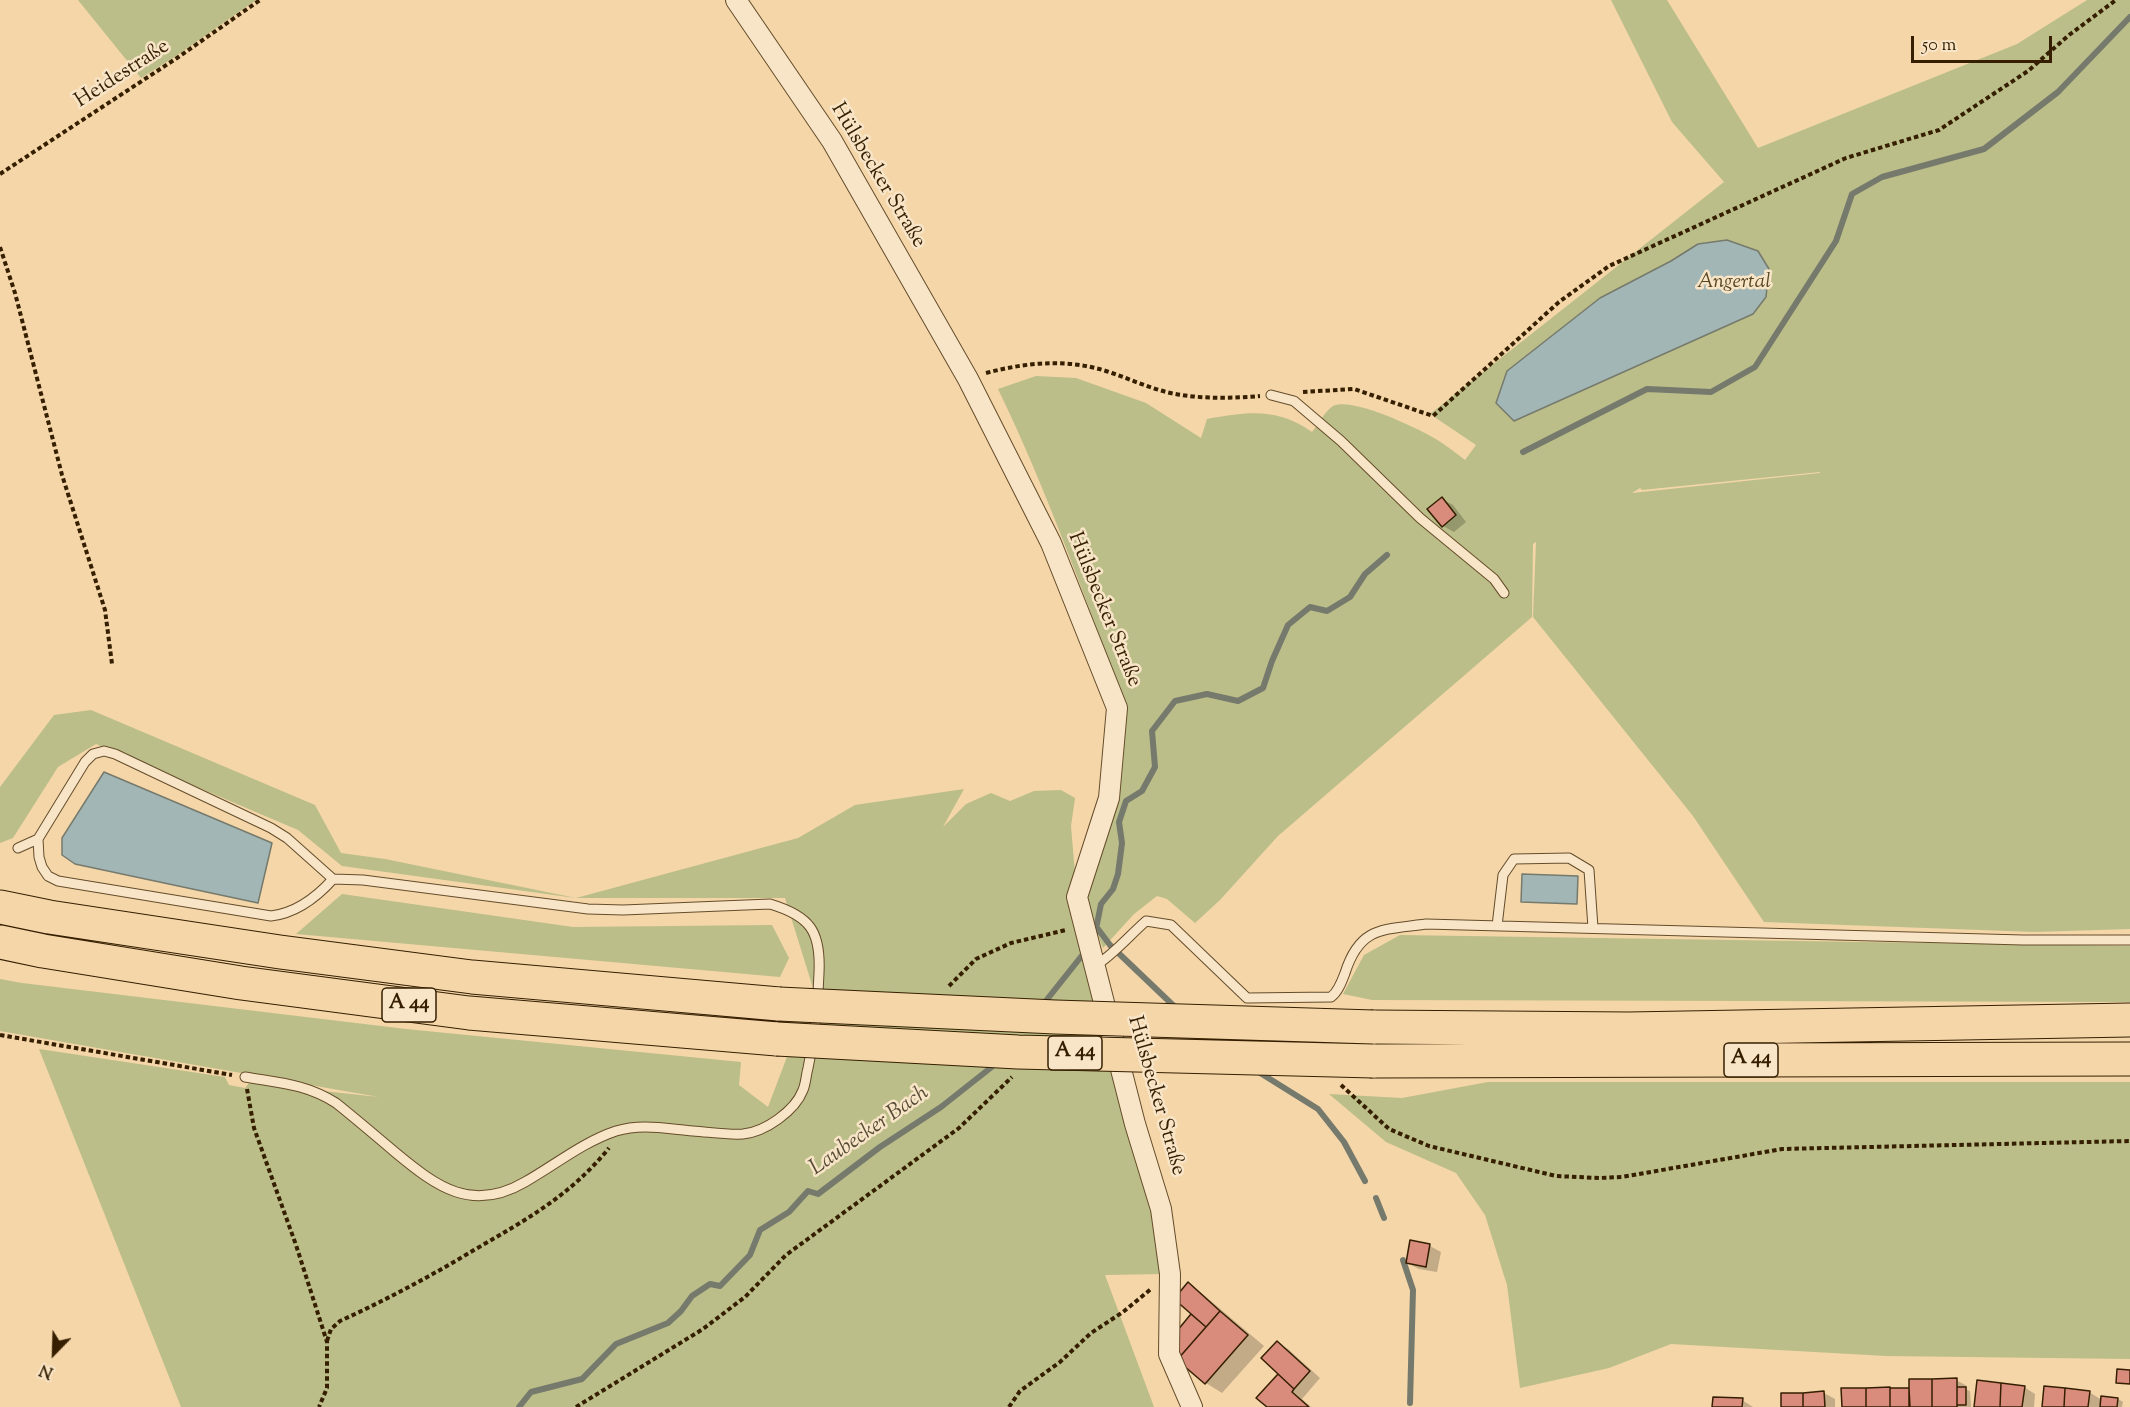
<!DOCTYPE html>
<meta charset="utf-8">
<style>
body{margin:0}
#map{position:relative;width:2130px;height:1407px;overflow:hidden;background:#f4d6a9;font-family:"Sorts Mill Goudy",serif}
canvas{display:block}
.north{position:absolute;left:24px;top:1323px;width:60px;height:60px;-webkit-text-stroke:4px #f8e4c7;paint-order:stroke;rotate:203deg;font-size:16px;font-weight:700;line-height:24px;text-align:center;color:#351f00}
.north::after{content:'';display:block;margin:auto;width:21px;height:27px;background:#351f00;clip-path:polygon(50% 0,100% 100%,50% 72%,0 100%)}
.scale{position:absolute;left:1911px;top:36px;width:141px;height:27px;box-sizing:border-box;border:3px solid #351f00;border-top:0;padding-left:8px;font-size:18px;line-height:21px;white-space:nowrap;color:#351f00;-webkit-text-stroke:4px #f8e4c7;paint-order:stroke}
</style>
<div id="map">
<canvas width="2130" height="1407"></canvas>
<div class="north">N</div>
<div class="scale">50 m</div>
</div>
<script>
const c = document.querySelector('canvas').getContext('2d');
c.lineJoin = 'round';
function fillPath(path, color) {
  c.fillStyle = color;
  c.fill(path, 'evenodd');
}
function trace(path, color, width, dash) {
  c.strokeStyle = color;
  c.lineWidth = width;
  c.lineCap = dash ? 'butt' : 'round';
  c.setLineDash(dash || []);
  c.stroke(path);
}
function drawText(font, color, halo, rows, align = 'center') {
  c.font = font + ' "Sorts Mill Goudy",serif';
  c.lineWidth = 5;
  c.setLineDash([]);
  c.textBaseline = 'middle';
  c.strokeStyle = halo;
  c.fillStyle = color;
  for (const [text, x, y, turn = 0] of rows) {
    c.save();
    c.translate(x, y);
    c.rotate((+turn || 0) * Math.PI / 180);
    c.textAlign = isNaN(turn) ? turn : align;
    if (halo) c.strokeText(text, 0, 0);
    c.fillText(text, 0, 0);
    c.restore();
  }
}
fillPath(new Path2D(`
 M 78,0 L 256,0 L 176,56 L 141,78 Z
 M 1611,0 L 1667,0 L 1758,148 L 2017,44 L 2087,0 L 2130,0 L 2130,929 L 2034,932 L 1764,922 L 1693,816 L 1533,617 L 1536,542 L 1533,544 L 1532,617 L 1278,836 L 1220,900 L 1195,923 L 1167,899 L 1157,896 L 1134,914 L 1103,948 L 1090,915 L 1086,896 L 1118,796 L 1125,729 L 1124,701 C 1084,596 1047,490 998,389 L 1036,376 L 1076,378 L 1146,403 L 1201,438 L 1207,419 C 1248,412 1276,407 1312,432 C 1318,425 1325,411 1333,406 C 1352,396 1425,431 1442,443 C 1450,448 1457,454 1465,460 L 1476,445 L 1430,414 L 1724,182 L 1672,122 ZM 1820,472 L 1820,473 L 1632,493 L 1640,488 L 1642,490 Z
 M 91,710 L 315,805 L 341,853 L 385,859 L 576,898 L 798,838 L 855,805 L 964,789 L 943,827 L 966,804 L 991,793 L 1010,801 L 1034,791 L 1061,790 L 1075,798 L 1071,826 L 1077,897 L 1158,1213 L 1164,1274 L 1105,1275 L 1154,1407 L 181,1407 L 39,1049 L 225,1077 L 229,1085 L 245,1088 L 249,1083 L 379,1097 L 0,1031 L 0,979 L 22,983 L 406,1029 L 741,1062 L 739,1085 L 768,1107 L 813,988 L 785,898 L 576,898 L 342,866 L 298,830 L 96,744 L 58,767 L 13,838 L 0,843 L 0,787 L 54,715 Z
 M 342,894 L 573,927 L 772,925 L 789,958 L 780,977 L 296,934 Z
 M 1400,935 L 2130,946 L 2130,1002 L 1372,1000 L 1343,994 L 1364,955 Z
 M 1488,1082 L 2130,1082 L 2130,1359 L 1886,1356 L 1671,1344 L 1609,1368 L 1520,1388 L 1507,1285 L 1485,1215 L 1456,1173 L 1386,1142 L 1329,1094 L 1402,1098 Z`), '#bbbe88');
const water = new Path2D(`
 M 1727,240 L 1758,251 L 1769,269 L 1766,297 L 1753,314 L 1514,421 L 1496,403 L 1507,371 L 1600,298 L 1671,261 L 1698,244 Z
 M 104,772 L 272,843 L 258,903 L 75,864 L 62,855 L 62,838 Z
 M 1522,874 L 1578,876 L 1577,904 L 1521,902 Z`);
fillPath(water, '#a2b6b5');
trace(water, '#767a6d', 1.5);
fillPath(new Path2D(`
 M 1442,499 L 1453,505 L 1466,522 L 1454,532 L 1443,526 Z
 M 1411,1242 L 1430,1246 L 1441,1252 L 1437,1272 L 1419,1269 L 1407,1263 Z
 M 1188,1284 L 1199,1291 L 1264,1346 L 1222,1393 L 1206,1383 L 1174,1337 L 1193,1313 Z
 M 1277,1343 L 1288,1349 L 1320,1378 L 1302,1399 L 1311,1407 L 1269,1407 L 1258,1397 L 1280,1374 Z
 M 1956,1380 L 1967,1386 L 1967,1390 L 1970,1391 L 1971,1407 L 1843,1407 L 1909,1389 Z
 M 2024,1387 L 2035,1394 L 2034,1407 L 1976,1407 Z
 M 2089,1392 L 2102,1400 L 2118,1399 L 2123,1402 L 2122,1407 L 2043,1407 Z
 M 1824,1393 L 1835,1399 L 1835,1407 L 1783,1407 Z
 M 1742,1400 L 1753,1407 L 1714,1407 Z`), '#0003');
trace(new Path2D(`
 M 1523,452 L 1647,389 L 1711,392 L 1755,367 L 1836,241 L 1852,194 L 1882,177 L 1984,149 L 2058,92 L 2130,17
 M 1098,929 L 1110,945 L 1176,1008
 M 1095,934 L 1101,904 L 1113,889 L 1118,874 L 1122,843 L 1119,822 L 1126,801 L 1142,791 L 1155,767 L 1152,731 L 1175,701 L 1207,694 L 1238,701 L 1263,688 L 1272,661 L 1288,625 L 1310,607 L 1327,611 L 1350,597 L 1365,574 L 1387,555
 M 1041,1007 L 1084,953
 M 1257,1071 L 1318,1109 L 1344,1142 L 1365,1181
 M 1376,1198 L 1384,1218
 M 1403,1260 L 1413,1290 L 1410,1403
 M 519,1407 L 531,1392 L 582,1379 L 616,1344 L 668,1323 L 681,1311 L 692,1296 L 710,1284 L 720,1286 L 750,1255 L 760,1230 L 789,1212 L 808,1191 L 818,1194 L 880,1147 L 941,1107 L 998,1062`), '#767a6d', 6);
const building = new Path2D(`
 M 1442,497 L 1456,515 L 1442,527 L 1427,509 Z
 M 1410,1240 L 1430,1244 L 1426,1267 L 1406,1263 Z
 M 1188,1282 L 1220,1311 L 1206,1327 L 1174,1299 Z
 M 1220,1311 L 1248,1335 L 1205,1384 L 1177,1360 Z
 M 1191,1314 L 1206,1327 L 1177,1360 L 1172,1337 Z
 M 1277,1341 L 1310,1371 L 1294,1389 L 1261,1358 Z
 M 2117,1369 L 2130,1370 L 2130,1384 L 2116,1383 Z
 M 1278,1374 L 1294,1389 L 1292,1392 L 1309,1407 L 1267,1407 L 1256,1398 Z
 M 1957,1378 L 1957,1407 L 1932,1407 L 1932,1379 Z
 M 1909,1379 L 1932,1379 L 1932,1407 L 1909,1407 Z
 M 1977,1380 L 2001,1383 L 2000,1407 L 1974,1407 Z
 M 2001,1383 L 2025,1386 L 2022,1407 L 2000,1407 Z
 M 2044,1386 L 2065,1388 L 2064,1407 L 2042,1407 Z
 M 1890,1387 L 1890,1407 L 1866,1407 L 1866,1388 Z
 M 1957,1387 L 1966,1387 L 1966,1405 L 1957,1405 Z
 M 1841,1388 L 1866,1388 L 1866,1407 L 1842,1407 Z
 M 1890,1388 L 1909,1388 L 1910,1407 L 1890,1407 Z
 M 2065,1388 L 2090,1391 L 2088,1407 L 2064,1407 Z
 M 1824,1391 L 1825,1407 L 1803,1407 L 1803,1393 Z
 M 1781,1393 L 1803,1393 L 1803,1407 L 1781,1407 Z
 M 2101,1396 L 2118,1398 L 2117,1407 L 2100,1407 Z
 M 1713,1397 L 1743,1398 L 1742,1407 L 1712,1407 Z`);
fillPath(building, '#d98c7c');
trace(building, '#351f00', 1.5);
const service = new Path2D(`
 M 1271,395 L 1294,401 L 1341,441 L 1420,518 L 1494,579 L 1504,593
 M 104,751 L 115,754 L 271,828 L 287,838 L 333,879 C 316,898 296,913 271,916 L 58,881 L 48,876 L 42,867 L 39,857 L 38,839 L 85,762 L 93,754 Z
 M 18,848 L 38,839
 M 1497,926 L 1503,875 L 1514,859 L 1569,858 L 1589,870 L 1593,928
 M 1095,966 C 1113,955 1129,936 1146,921 L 1171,925 L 1247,998 L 1331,997 C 1338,992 1342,981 1345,973 C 1360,926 1383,930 1426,924 L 2023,940 L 2130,940
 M 245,1077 C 280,1083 306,1084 336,1103 C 356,1119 376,1136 396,1153 C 437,1187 472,1213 525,1182 C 555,1165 583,1142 616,1131 C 642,1123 667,1129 693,1131 C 709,1132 727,1135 743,1134 C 765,1132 795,1111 803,1090 C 806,1083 806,1075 808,1068 C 815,1036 818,1005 819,973 C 821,931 810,916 770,904 L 623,910 L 588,909 L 363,880 L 333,879`);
const minor = new Path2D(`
 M 736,0 L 832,141 L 968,379 L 1051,543 L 1117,708 L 1109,798 L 1077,897 L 1135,1124 L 1161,1209 L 1170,1274 L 1169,1354 L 1192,1407`);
const motorway = new Path2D(`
 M 0,907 L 49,917 L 280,952 L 472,977 L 779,1004
 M 0,942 L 43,951 L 241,983 L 469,1013 L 777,1039
 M 1373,1027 L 1629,1029 L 2130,1020
 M 1373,1061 L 2130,1059`);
trace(service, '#654d2a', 11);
trace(minor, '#654d2a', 22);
trace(motorway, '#351f00', 35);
trace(new Path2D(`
 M 0,174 L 177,58 L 260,0
 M 0,247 L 15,293 L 62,475 L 105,610 L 112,664
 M 986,373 C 1028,362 1070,358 1112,373 C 1135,381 1158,392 1182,395 C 1207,399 1235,398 1260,396
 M 1303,392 L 1354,389 L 1433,416 L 1559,302 L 1609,266 L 1846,158 L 1939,130 L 2028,71 L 2069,35 L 2116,0
 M 949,986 L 976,959 L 1011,943 L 1066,930
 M 0,1035 L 232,1075
 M 1341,1085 L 1389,1129 L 1429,1146 L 1556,1176 L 1599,1178 L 1622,1177 L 1782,1149 L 2130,1141
 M 247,1089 L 254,1128 L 296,1245 L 327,1342 L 327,1388 L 319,1407
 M 327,1341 L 331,1329 L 340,1321 C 386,1300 431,1276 474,1250 C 526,1220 571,1195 609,1148
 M 576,1407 L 703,1329 L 745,1297 L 786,1255 L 959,1128 L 1012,1077
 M 1009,1407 L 1020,1391 L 1060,1362 L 1091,1333 L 1123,1312 L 1151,1289`), '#351f00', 4, [4.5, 3]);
trace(service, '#f8e4c7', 9);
trace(minor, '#f8e4c7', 20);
trace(motorway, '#f4d6a9', 33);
const motorwayBridge = new Path2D(`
 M 779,1004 L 1055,1017 L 1373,1027
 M 777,1039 L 1018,1052 L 1373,1061`);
trace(motorwayBridge, '#351f00', 35, []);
trace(motorwayBridge, '#f4d6a9', 33);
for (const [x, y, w] of [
 [409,1005,54],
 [1075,1053,54],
 [1751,1060,54]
]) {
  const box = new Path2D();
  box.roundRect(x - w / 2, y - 17, w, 34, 4.5);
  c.fillStyle = '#f8e4c7';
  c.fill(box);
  trace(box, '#351f00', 1.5);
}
drawText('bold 20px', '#351f00', null, [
 ["A 44",409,1005],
 ["A 44",1075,1053],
 ["A 44",1751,1060]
]);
drawText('21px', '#351f00', '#f8e4c7', [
 ["Heidestraße",123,75,-33],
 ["Hülsbecker Straße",877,176,59],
 ["Hülsbecker Straße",1103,610,68],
 ["Hülsbecker Straße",1155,1096,74]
]);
drawText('italic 21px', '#564722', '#f8e4c7', [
 ["Angertal",1734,283]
]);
drawText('italic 22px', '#564c36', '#f8e4c7', [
 ["Laubecker Bach",870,1132,-35]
]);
</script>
